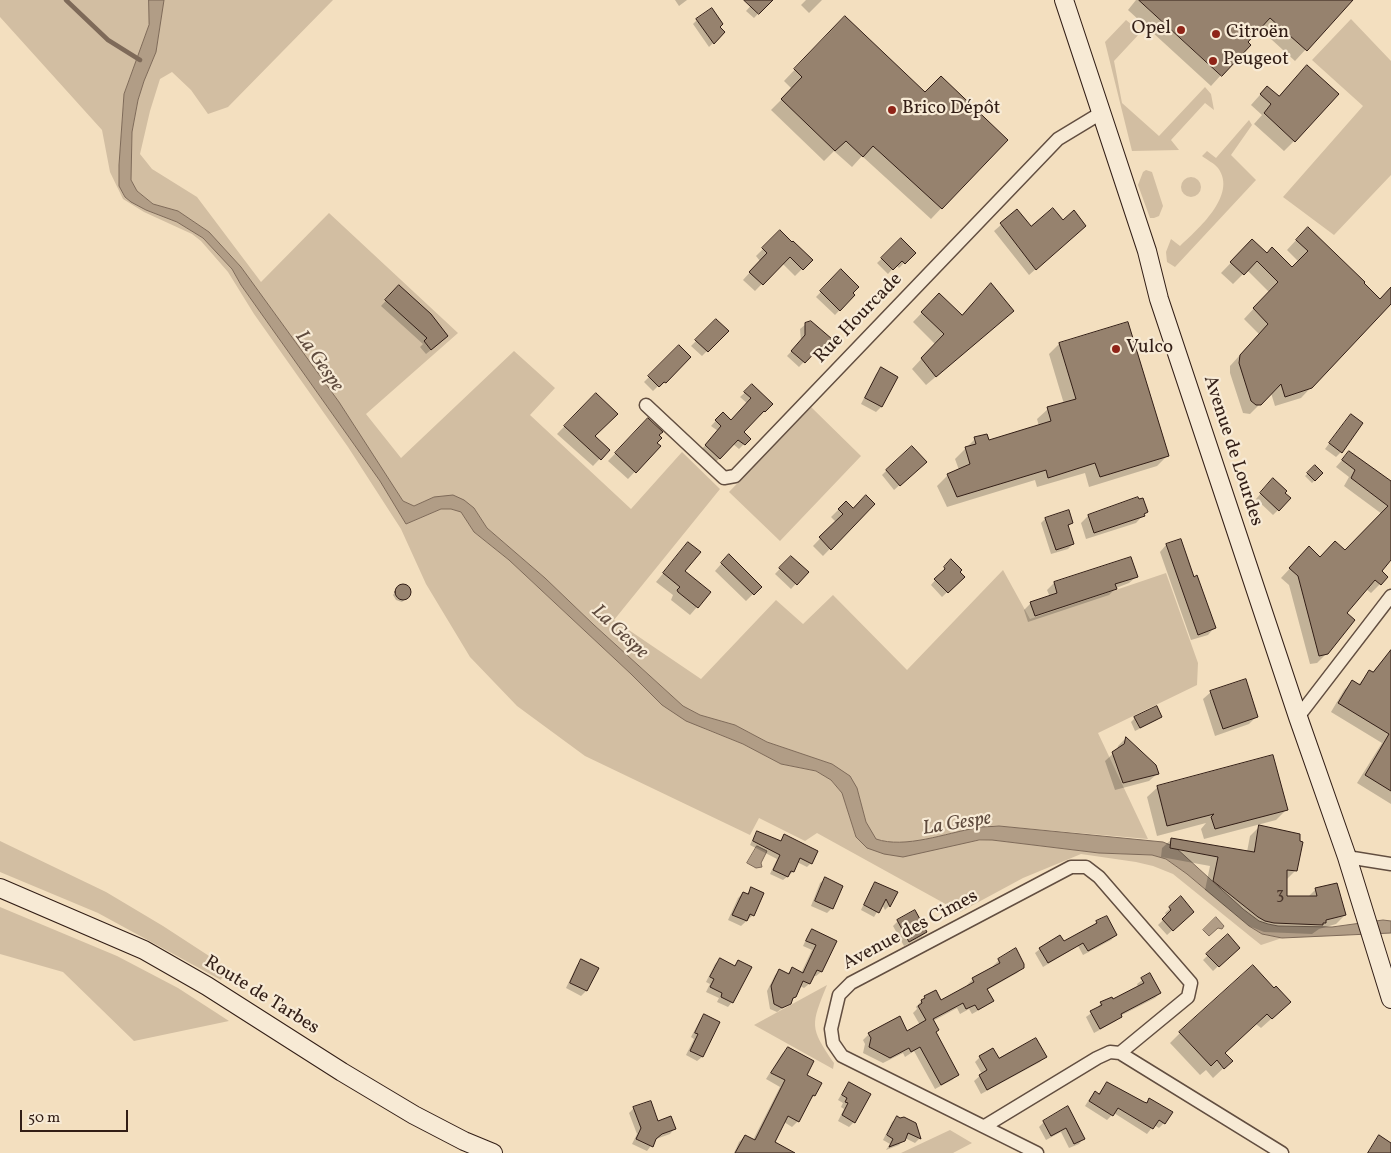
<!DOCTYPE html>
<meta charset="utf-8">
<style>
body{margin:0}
#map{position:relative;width:1391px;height:1153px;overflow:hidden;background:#f3dfbf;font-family:Vollkorn,serif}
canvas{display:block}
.scale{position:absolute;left:20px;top:1110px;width:108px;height:22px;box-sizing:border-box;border:2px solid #321e16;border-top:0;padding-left:6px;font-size:15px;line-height:18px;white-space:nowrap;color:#321e16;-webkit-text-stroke:4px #f7ead5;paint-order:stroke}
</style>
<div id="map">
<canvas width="1391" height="1153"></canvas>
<div class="scale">50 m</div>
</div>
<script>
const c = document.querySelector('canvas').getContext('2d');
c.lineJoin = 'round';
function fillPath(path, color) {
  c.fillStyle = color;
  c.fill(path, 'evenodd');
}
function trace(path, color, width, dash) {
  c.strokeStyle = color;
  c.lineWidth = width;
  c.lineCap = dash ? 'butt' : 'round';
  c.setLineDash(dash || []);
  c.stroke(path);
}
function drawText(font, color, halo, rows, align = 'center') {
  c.font = font + ' Vollkorn,serif';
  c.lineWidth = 4.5;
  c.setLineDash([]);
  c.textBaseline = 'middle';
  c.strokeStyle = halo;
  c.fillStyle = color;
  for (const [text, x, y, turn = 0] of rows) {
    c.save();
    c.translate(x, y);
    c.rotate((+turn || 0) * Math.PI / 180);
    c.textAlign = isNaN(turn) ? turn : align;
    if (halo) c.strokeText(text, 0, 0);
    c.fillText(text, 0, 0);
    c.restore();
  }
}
fillPath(new Path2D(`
 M 0,0 L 149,0 L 149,25 L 124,94 L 119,165 L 119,186 L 125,197 L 146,210 L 177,222 L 203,238 L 232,269 L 241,285 L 380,481 L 406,524 L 441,509 L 451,509 L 461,512 L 474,532 L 509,560 L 631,674 L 662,705 L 705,729 L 743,744 L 781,764 L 816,771 L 831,780 L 842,793 L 856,837 L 867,848 L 992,840 L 1099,853 L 1152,855 L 1166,859 L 1187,874 L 1249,926 L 1262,934 L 1282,938 L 1261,945 L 1173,874 L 1153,866 L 1136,862 L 1081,854 L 1023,878 L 960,912 L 817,833 L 805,841 L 759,818 L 750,835 L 585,756 L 517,706 L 470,657 L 426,584 L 401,529 L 348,447 L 254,314 L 228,272 L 201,241 L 192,234 L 144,212 L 123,199 L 110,172 L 102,130 L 0,17 Z
 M 164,0 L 333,0 L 228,107 L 208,114 L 191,90 L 172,72 L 160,79 L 150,111 L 140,154 L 152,169 L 197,197 L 261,282 L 329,213 L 458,333 L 366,414 L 401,458 L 514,351 L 555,388 L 530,415 L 631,509 L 682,452 L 720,489 L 614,620 L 701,679 L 776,600 L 803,624 L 833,595 L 907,670 L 1003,570 L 1030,619 L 1166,573 L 1198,663 L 1197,685 L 1098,733 L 1148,839 L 999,826 C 991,827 983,826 976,828 C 945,833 905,849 875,839 L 866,822 L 857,788 L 832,764 L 767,742 L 735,725 L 700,715 L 683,706 L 594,625 L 545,578 L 487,528 L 474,508 L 434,497 L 414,506 L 403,501 L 339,402 L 241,267 L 209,232 L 178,211 L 153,204 L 137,191 L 131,180 L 132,132 L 138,100 L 144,81 L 156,52 Z
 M 1351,19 L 1391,61 L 1391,175 L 1334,235 L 1283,197 L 1363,106 L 1312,60 Z
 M 1126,20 L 1141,32 L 1114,61 L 1122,103 L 1159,136 L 1205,87 L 1211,94 L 1214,110 L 1205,103 L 1171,140 L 1179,150 L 1132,151 L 1105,42 Z
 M 1249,120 L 1252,125 L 1231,155 L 1256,180 L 1175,267 L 1167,262 L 1166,252 L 1171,239 L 1180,246 C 1197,230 1238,195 1218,168 C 1214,163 1207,160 1202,156 L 1207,151 L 1216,158 Z
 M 1146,170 L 1152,172 L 1163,206 L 1159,216 L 1154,218 L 1150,218 L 1138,185 L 1143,172 Z
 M1181 187a10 10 0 1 1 20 0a10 10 0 1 1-20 0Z
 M 811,407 L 861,456 L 780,541 L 729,492 Z
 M 0,841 L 106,892 L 163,926 L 226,967 L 221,980 L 98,913 L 0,872 Z
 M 0,907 L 117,956 L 178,988 L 229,1021 L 134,1041 L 63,972 L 0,954 Z
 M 827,985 C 811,1025 809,1027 834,1063 L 833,1069 L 754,1025 Z
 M 950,1130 L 972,1143 L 953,1153 L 901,1153 Z`), '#d2bea2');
const water = new Path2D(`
 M 149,0 L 164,0 L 156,52 L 144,81 L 138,100 L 132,132 L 131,180 L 137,191 L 153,204 L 178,211 L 209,232 L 241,267 L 339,402 L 403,501 L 414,506 L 434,497 L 453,495 L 464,500 L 474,508 L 487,528 L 545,578 L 594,625 L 683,706 L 700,715 L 735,725 L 767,742 L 832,764 L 850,776 L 857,788 L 866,822 L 876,839 C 905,849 946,833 976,828 C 983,826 991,827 999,826 L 1163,842 L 1175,847 L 1243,909 L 1259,921 L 1268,924 L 1278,926 L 1332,927 L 1383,920 L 1391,921 L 1391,933 L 1282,938 L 1262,934 L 1249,926 L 1187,874 L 1166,859 L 1152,855 L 1099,853 L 992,840 L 979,840 L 903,857 L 884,854 L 867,848 L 856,837 L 842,793 L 831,780 L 816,771 L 781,764 L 743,744 L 686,721 L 662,705 L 631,674 L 509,560 L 474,532 L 461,512 L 451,509 L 441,509 L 406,524 L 380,481 L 241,285 L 232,269 L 203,238 L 177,222 L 146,210 L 131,202 L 125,197 L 119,186 L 119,165 L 124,94 L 149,25 Z
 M 757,846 L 767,851 L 761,863 L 762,867 L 756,868 L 747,863 Z
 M 1216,917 L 1224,926 L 1222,929 L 1218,928 L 1209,936 L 1203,930 Z`);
fillPath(water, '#b19d86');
trace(water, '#7e6a59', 1);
fillPath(new Path2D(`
 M 675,0 L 687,0 L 679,6 Z
 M 756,0 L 771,0 L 754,18 L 746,11 Z
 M 806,0 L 822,0 L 809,13 L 801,5 Z
 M 1136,0 L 1351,0 L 1295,61 L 1259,28 L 1221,75 L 1211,86 L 1128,10 Z
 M 697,20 L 718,27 L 724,32 L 709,47 L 693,24 Z
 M 834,28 L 925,94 L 1006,140 L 931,219 L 862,156 L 852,167 L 834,151 L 824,161 L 771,110 L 792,89 L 784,81 Z
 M 1267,87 L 1278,97 L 1294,141 L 1284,151 L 1254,124 L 1262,115 L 1251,105 Z
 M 1017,211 L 1031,228 L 1063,221 L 1078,232 L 1029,275 L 994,231 Z
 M 780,232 L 811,260 L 795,276 L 782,263 L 755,291 L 743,280 L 760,261 L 756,256 Z
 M 1298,238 L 1362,283 L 1380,300 L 1391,288 L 1391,302 L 1301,398 L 1275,406 L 1271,393 L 1250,414 L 1243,413 L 1230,373 L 1230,366 L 1259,334 L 1244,319 L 1269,292 L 1247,270 L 1233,284 L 1221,273 L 1252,241 L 1267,255 L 1292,268 L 1299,262 L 1287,250 Z
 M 901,240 L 914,253 L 899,268 L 896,265 L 888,274 L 877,263 Z
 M 841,271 L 854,295 L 835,315 L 816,297 Z
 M 399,287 L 442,341 L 426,354 L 420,347 L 423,344 L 381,306 Z
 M 939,295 L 961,316 L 1003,320 L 926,385 L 912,369 L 935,344 L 913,322 Z
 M 716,321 L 727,331 L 702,356 L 691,346 Z
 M 806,324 L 830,339 L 817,352 L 815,350 L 799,367 L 787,356 L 801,341 L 800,329 Z
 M 1059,344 L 1168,455 L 1157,466 L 1089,487 L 1085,473 L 1037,487 L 1035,480 L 947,507 L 937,486 L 948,475 L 959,470 L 955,459 L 975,439 L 988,442 L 1039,426 L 1037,419 L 1048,409 L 1064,404 L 1049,354 Z
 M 679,347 L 690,357 L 660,387 L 658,386 L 653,391 L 644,382 Z
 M 881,369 L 896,377 L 881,407 L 876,412 L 861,404 L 876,374 Z
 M 752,386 L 771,404 L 760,416 L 758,415 L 742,432 L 744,444 L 739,449 L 733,444 L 715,463 L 701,450 L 718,431 L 711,426 L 723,413 L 731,421 L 748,404 L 740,397 Z
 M 596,394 L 594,436 L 608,450 L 593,466 L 557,434 Z
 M 1346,421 L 1341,452 L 1336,457 L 1325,449 Z
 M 641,427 L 658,435 L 656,443 L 659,446 L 628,479 L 608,461 Z
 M 1349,452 L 1391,483 L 1391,558 L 1380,572 L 1380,584 L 1371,593 L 1366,589 L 1345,613 L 1327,653 L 1317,663 L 1310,664 L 1289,585 L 1281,578 L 1309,548 L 1320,558 L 1345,552 L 1382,514 L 1344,486 L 1349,477 L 1336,467 Z
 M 920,467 L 894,490 L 882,475 L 887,470 Z
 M 1315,467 L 1322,473 L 1312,483 L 1305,476 Z
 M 1268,485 L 1278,510 L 1273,515 L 1256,499 Z
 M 846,502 L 853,510 L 873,504 L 823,556 L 813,546 L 836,522 L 831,517 Z
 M 1146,512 L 1136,523 L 1086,539 L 1081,523 L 1088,516 Z
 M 1045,519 L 1072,523 L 1067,527 L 1073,544 L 1068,549 L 1051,554 L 1041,523 Z
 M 688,543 L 683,572 L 697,607 L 690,615 L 671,600 L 673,595 L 656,582 Z
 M 1166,545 L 1193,578 L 1214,628 L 1208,635 L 1191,640 L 1160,552 Z
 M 791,557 L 807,572 L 791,589 L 775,574 Z
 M 1130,558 L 1136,577 L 1129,583 L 1116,588 L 1109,595 L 1028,622 L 1024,610 L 1031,603 L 1050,597 L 1047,590 L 1054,583 Z
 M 951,561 L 963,577 L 942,597 L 931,585 Z
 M 722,563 L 760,587 L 746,601 L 715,571 Z
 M 402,585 L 409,588 L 410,594 L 402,602 L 396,600 L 393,595 L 397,589 Z
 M 1391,650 L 1391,804 L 1357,783 L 1382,743 L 1331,712 L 1344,690 L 1352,682 L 1358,685 L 1370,671 L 1372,673 Z
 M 1211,692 L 1257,716 L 1249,724 L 1215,736 L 1203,699 Z
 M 1161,716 L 1157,720 L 1135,731 L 1131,722 L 1135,718 Z
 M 1126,738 L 1157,774 L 1149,781 L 1115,790 L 1105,761 L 1117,750 L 1118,746 Z
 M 1158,787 L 1286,810 L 1276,820 L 1204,839 L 1201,829 L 1206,823 L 1157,836 L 1147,797 Z
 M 1260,826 L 1296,870 L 1286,880 L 1285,897 L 1308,897 L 1316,889 L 1345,915 L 1336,924 L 1319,929 L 1312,934 L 1264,932 L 1249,926 L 1205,890 L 1210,866 L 1161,857 L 1162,848 L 1172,839 L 1247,852 L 1250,836 Z
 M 758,832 L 780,841 L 785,835 L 811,863 L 807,867 L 797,862 L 793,872 L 783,880 L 770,874 L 777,859 L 750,845 L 754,836 Z
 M 825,879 L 832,908 L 827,913 L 811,906 L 820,883 Z
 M 876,883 L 896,893 L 889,906 L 885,910 L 882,904 L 874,917 L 861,910 L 871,888 Z
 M 752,888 L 753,915 L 741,926 L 728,920 L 738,898 L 743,893 L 746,895 Z
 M 1181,898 L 1188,916 L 1167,935 L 1158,925 L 1167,916 L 1165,913 Z
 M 898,921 L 926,932 L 921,937 L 904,946 L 893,926 Z
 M 1097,922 L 1116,935 L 1111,940 L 1083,955 L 1078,946 L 1043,967 L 1035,953 L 1040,949 L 1063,943 L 1092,927 Z
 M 813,930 L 836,941 L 821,972 L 816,976 L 813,975 L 809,984 L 804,988 L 800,986 L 795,997 L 790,1003 L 777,1012 L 770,1009 L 767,991 L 775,975 L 779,971 L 787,974 L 792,969 L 801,973 L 812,950 L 803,946 L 808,935 Z
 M 1228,936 L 1238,947 L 1213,971 L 1203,960 Z
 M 720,959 L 734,966 L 739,961 L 732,1002 L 728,1007 L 717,1002 L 719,998 L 706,992 L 710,984 L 706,982 L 715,964 Z
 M 999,960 L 1023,967 L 1017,973 L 987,990 L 992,1001 L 986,1006 L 972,1014 L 969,1009 L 960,1014 L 957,1008 L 933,1021 L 935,1033 L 958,1075 L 952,1080 L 935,1089 L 914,1051 L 905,1057 L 903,1053 L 883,1063 L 863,1053 L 865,1044 L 863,1040 L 869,1034 L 907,1032 L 920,1025 L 913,1013 L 917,1009 L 916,1007 L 925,997 L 941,1002 L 968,987 L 967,985 L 973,979 L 994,968 L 993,966 Z
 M 582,961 L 597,968 L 586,991 L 581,996 L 566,988 L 577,965 Z
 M 1150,974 L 1160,993 L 1155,998 L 1120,1016 L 1116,1021 L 1094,1033 L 1086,1017 L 1097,1009 L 1101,1003 L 1112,1001 L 1138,987 L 1137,984 Z
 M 1274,990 L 1279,1012 L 1261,1028 L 1256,1024 L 1224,1053 L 1231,1061 L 1213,1078 L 1206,1070 L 1200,1075 L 1170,1043 L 1180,1033 Z
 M 704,1016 L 719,1023 L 702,1057 L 697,1061 L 686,1055 L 694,1039 L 691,1037 L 700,1020 Z
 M 788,1048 L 805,1075 L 820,1084 L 814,1096 L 808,1101 L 798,1121 L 792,1127 L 784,1122 L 773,1143 L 782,1153 L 734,1153 L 739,1142 L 745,1136 L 753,1140 L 780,1087 L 766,1079 L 782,1054 Z
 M 980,1057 L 998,1060 L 1045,1057 L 1040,1062 L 981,1094 L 974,1081 L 982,1074 L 975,1062 Z
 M 849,1083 L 854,1122 L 849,1127 L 838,1121 L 844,1109 L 841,1107 L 843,1103 L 838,1100 L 845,1088 Z
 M 1107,1083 L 1146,1103 L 1150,1100 L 1164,1123 L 1159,1128 L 1154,1125 L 1147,1134 L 1114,1113 L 1107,1120 L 1085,1106 L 1090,1098 L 1095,1093 L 1098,1095 Z
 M 634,1108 L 657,1123 L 674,1129 L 670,1134 L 656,1139 L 647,1151 L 632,1144 L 637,1134 L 629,1113 Z
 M 1067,1108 L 1083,1139 L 1079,1144 L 1069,1148 L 1061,1132 L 1046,1140 L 1039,1127 L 1044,1122 Z
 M 897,1118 L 914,1124 L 919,1139 L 915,1143 L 905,1138 L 899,1145 L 886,1150 L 890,1144 L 883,1140 L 892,1122 Z`), '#0003');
trace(new Path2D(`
 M 66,0 L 108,40 L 140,60`), '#7e6a59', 4.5);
const building = new Path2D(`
 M 744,0 L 773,0 L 759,14 Z
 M 1139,0 L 1353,0 L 1307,51 L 1270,18 L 1248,42 L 1251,45 L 1222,76 Z
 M 712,8 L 723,24 L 720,27 L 725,32 L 714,44 L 696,19 Z
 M 845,16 L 925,92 L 941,76 L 1008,140 L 942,209 L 873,146 L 863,157 L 846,141 L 835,151 L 781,99 L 802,77 L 794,69 Z
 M 1307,65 L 1339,94 L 1295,142 L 1264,113 L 1271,104 L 1260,94 L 1267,86 L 1279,96 Z
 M 1053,208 L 1063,220 L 1074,210 L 1086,226 L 1036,270 L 1000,223 L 1017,209 L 1031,226 Z
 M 1308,227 L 1365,282 L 1364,283 L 1380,299 L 1391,287 L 1391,304 L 1312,388 L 1285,397 L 1281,384 L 1261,405 L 1256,405 L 1251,401 L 1239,363 L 1240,355 L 1268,324 L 1253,308 L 1278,282 L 1257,261 L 1244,275 L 1230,262 L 1252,239 L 1267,253 L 1272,247 L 1292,267 L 1308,251 L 1296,240 Z
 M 780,230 L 792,242 L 793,241 L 813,260 L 803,270 L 790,257 L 763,285 L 749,272 L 767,253 L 762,248 Z
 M 901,238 L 916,253 L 905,264 L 902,261 L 893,270 L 881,258 Z
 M 841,269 L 859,287 L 853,293 L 855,295 L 840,311 L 820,291 Z
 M 991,283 L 1014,311 L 936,377 L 921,358 L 944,334 L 921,312 L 939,293 L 962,315 Z
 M 399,285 L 431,314 L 448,336 L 431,350 L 424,341 L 427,338 L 385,300 Z
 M 716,319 L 729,331 L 708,352 L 695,340 Z
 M 811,321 L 832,339 L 823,348 L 821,346 L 805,363 L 791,351 L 805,335 L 805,323 Z
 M 1128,322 L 1169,456 L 1100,477 L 1095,463 L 1048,478 L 1046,470 L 957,497 L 947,474 L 970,464 L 965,447 L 976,444 L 974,437 L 987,434 L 989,440 L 1051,421 L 1047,407 L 1076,399 L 1059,343 Z
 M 679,345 L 691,357 L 666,383 L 664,382 L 659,387 L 648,376 Z
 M 881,367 L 898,377 L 882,407 L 865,398 Z
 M 752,384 L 773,404 L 765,412 L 764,411 L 744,432 L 751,439 L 745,445 L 738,440 L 720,459 L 705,445 L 721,426 L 715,420 L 723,412 L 731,420 L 751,398 L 744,392 Z
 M 596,393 L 618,414 L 595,436 L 610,450 L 601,460 L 564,426 Z
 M 1351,414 L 1363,423 L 1342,453 L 1329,443 Z
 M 648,418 L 663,432 L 659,435 L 662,438 L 657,443 L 661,446 L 636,473 L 615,453 Z
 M 912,446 L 927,462 L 900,486 L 886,470 Z
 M 1349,451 L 1391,481 L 1391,560 L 1382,571 L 1388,577 L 1381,585 L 1375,580 L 1347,613 L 1355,620 L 1328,654 L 1319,656 L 1298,576 L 1289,568 L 1309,546 L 1320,557 L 1335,541 L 1345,550 L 1388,506 L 1351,478 L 1355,470 L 1342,460 Z
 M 1315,465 L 1323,473 L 1315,481 L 1307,473 Z
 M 1273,478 L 1287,491 L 1285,493 L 1291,498 L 1279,511 L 1260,493 Z
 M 866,495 L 875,504 L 831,550 L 819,537 L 843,514 L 838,509 L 846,501 L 853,508 Z
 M 1138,497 L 1139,499 L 1143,498 L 1148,512 L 1144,514 L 1145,516 L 1094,533 L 1088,515 Z
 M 1069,510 L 1073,523 L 1068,525 L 1074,544 L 1056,550 L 1045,518 Z
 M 1181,539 L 1194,577 L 1197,575 L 1216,628 L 1198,635 L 1166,544 Z
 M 688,542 L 701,552 L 685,571 L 711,592 L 698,608 L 678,592 L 677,590 L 680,587 L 663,573 Z
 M 729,554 L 762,587 L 754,595 L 721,563 Z
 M 791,556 L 809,572 L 797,585 L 779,568 Z
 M 1131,557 L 1138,577 L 1115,584 L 1117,589 L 1035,616 L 1030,602 L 1057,593 L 1054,582 Z
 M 951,559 L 962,570 L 960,572 L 965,577 L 948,593 L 934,579 L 945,569 L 944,567 Z
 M395 592a8 8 0 1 1 16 0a8 8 0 1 1-16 0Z
 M 1391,650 L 1391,791 L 1365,775 L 1389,734 L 1338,703 L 1352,680 L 1360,685 L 1369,670 L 1373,672 Z
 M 1246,679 L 1258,717 L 1223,729 L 1210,691 Z
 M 1157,706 L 1162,717 L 1140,728 L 1134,717 Z
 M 1126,737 L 1156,765 L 1159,774 L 1123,783 L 1112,752 L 1124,744 Z
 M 1273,755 L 1288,810 L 1215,829 L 1211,817 L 1214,814 L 1167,826 L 1157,786 Z
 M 1259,825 L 1300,834 L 1300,841 L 1303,842 L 1297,871 L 1287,870 L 1287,896 L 1317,896 L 1315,888 L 1337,883 L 1346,915 L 1326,920 L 1326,923 L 1323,923 L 1323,925 L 1274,923 L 1265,921 L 1258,917 L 1213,881 L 1218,857 L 1170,848 L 1171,838 L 1254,852 Z
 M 757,831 L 781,841 L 784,834 L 818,851 L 812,864 L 800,858 L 794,872 L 791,871 L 788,877 L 773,870 L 780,855 L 753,841 Z
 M 825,877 L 843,886 L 833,909 L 815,901 Z
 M 875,882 L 898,892 L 890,907 L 886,899 L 879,913 L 864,905 Z
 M 751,887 L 764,893 L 754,916 L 750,914 L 747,921 L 732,915 L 743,892 L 748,894 Z
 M 1181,896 L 1194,912 L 1173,931 L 1162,919 L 1171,910 L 1169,907 Z
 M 915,910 L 927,932 L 909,942 L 897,920 Z
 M 1107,916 L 1117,935 L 1088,951 L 1083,943 L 1048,963 L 1039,948 L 1060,935 L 1064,941 L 1097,923 L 1096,921 Z
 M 812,929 L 837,941 L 822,972 L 817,970 L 810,984 L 803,981 L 796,997 L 793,998 L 791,1004 L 782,1008 L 774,1004 L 771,986 L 779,969 L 789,974 L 792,967 L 803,973 L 816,945 L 806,941 Z
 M 1228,934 L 1240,948 L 1219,967 L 1206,954 Z
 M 1016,948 L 1024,964 L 1024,968 L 987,989 L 994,1001 L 978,1010 L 975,1005 L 966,1009 L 963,1003 L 933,1019 L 939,1030 L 936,1032 L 959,1075 L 941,1085 L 920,1047 L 911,1052 L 909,1048 L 890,1058 L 869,1047 L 871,1038 L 868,1033 L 900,1016 L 907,1031 L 926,1020 L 918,1006 L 922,1003 L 921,1000 L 925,998 L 924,996 L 936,990 L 941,1000 L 974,982 L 972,978 L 1000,963 L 998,959 Z
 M 720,958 L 735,966 L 738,960 L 752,967 L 733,1003 L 721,997 L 722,993 L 710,987 L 714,979 L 710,977 Z
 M 581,959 L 599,968 L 587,991 L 570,983 Z
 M 1253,965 L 1274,988 L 1276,986 L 1291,1002 L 1272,1019 L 1267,1014 L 1225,1053 L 1233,1061 L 1224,1069 L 1217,1060 L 1211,1066 L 1179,1032 Z
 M 1150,973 L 1161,993 L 1121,1014 L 1122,1017 L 1100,1029 L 1090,1011 L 1102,1005 L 1100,1002 L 1112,997 L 1113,999 L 1144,983 L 1141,978 Z
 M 704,1014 L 720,1022 L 703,1057 L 690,1051 L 698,1034 L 695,1033 Z
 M 1036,1038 L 1047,1057 L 987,1090 L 979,1075 L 987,1070 L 979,1056 L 993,1048 L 999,1058 Z
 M 788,1047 L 814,1061 L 807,1075 L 822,1083 L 815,1096 L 813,1095 L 799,1122 L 788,1116 L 775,1142 L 795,1153 L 735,1153 L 745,1135 L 755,1140 L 785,1080 L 771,1073 Z
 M 849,1082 L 871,1094 L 855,1123 L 842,1115 L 848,1103 L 845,1102 L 847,1098 L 842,1095 Z
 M 1107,1082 L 1144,1102 L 1147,1103 L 1149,1098 L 1173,1112 L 1165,1124 L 1159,1120 L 1153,1129 L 1118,1108 L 1113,1116 L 1089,1101 L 1095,1091 L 1099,1094 Z
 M 651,1101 L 658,1121 L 671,1116 L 676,1129 L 662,1134 L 656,1139 L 653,1147 L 636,1139 L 641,1128 L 633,1107 Z
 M 1068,1106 L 1085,1139 L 1074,1144 L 1066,1128 L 1051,1136 L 1043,1121 Z
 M 897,1116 L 900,1118 L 904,1117 L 916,1123 L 921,1139 L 908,1133 L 905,1141 L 889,1147 L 893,1139 L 887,1135 Z
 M 1379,1135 L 1391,1143 L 1391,1153 L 1368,1153 Z`);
fillPath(building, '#96826e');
trace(building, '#321e16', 1);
const street = new Path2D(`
 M 646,405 L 724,478 L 735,476 L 1058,139 L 1101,113
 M 1298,717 L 1391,596
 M 1347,857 L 1391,864
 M 985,1126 L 1097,1058 L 1110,1052 L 1120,1053
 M 1037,1153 L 842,1056 L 833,1043 L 831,1029 L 839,995 L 851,983 L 1071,867 L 1086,867 L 1099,877 L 1191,983 L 1188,997 L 1120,1053 L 1282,1153`);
const secondary = new Path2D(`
 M 1064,0 L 1147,251 L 1159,299 L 1298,717 L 1347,857 L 1391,999
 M 0,888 L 144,950 L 207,986 L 342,1072 L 414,1115 L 464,1141 L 493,1153`);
trace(street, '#624e40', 15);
trace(secondary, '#321e16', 20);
trace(street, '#f7ead5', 12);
trace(secondary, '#f7ead5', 18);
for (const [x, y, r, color] of [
 [1181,30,5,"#8f2418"],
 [1216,34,5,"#8f2418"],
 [1213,61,5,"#8f2418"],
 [892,110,5,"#8f2418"],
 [1116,349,5,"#8f2418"]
]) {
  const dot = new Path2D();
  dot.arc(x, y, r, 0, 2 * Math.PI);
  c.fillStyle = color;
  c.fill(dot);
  trace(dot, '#f7ead5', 2);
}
drawText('16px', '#4b372c', null, [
 ["3",1280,896]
]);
drawText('19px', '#321e16', '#f7ead5', [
 ["Opel",1171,30,"right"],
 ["Citroën",1226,34],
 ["Peugeot",1223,61],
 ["Brico Dépôt",902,110],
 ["Vulco",1126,349]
], 'left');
drawText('19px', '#321e16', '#f7ead5', [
 ["Rue Hourcade",859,319,-46],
 ["Avenue de Lourdes",1232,451,72],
 ["Avenue des Cimes",911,931,-28],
 ["Route de Tarbes",261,996,32]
]);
drawText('italic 20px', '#5e4a3d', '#f7ead5', [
 ["La Gespe",318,362,55],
 ["La Gespe",619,633,43],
 ["La Gespe",957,825,-9]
]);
</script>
